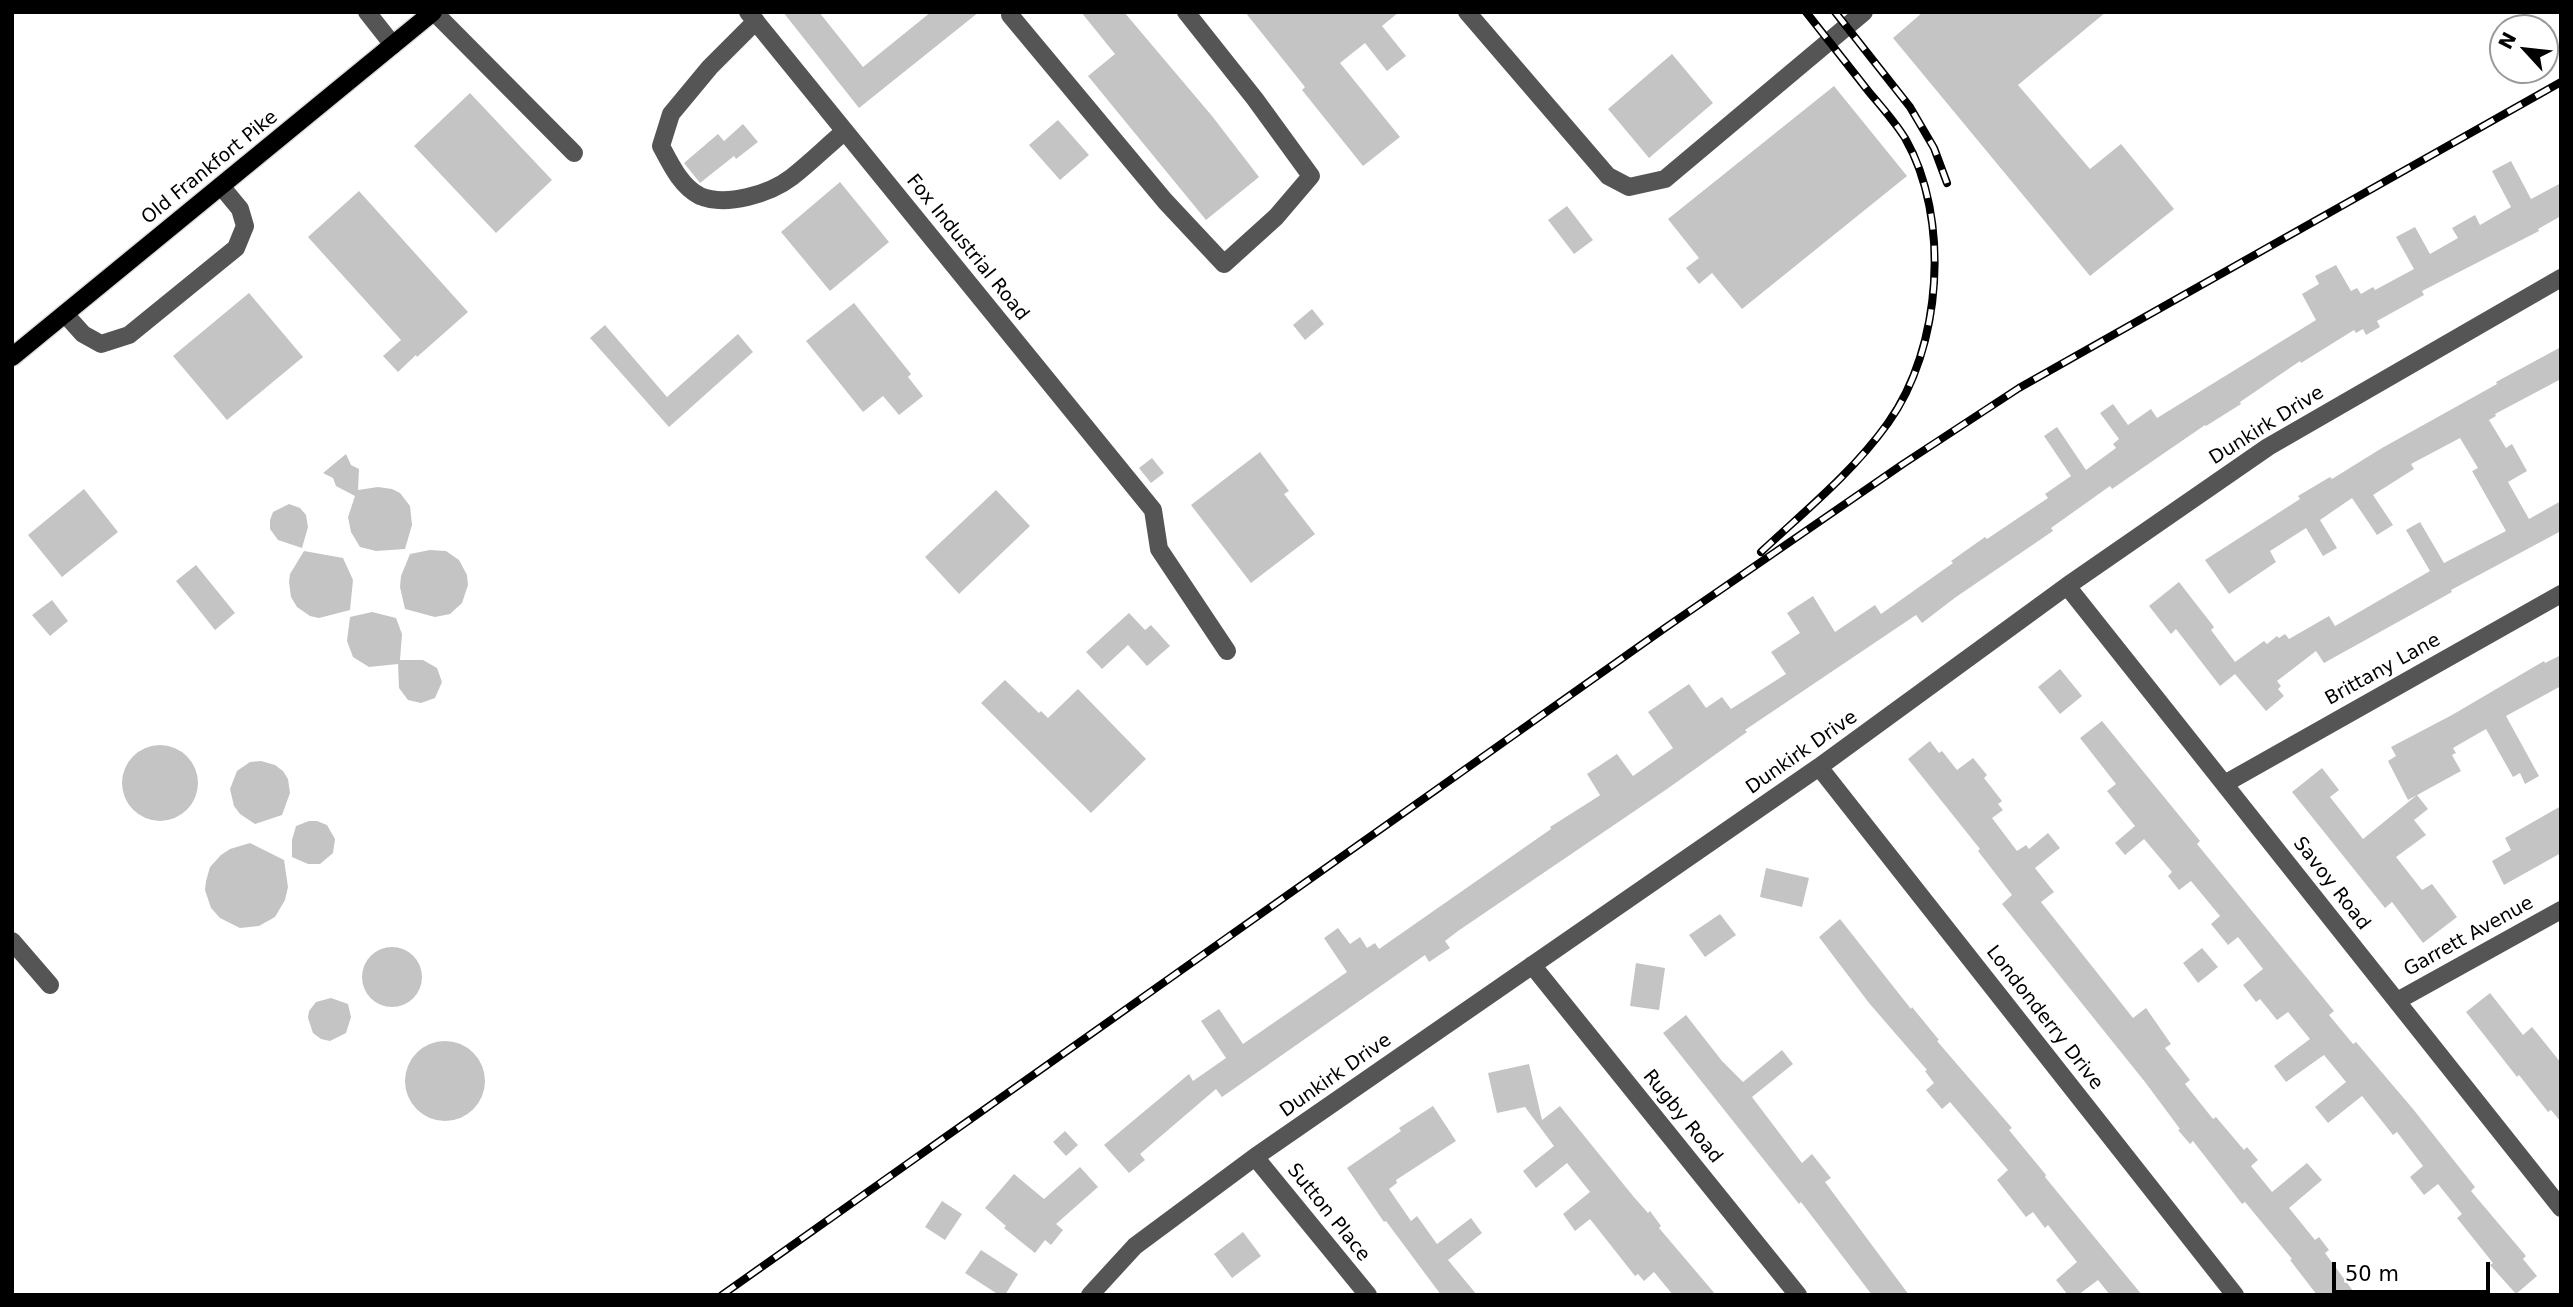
<!DOCTYPE html>
<style>
body{margin:0}
#map{position:relative;width:2573px;height:1307px;overflow:hidden;background:#fff;font-family:"DejaVu Sans",sans-serif}
canvas{display:block}
.frame{position:absolute;inset:0;border:14px solid #000;pointer-events:none}
.north{position:absolute;left:2489px;top:14px;width:70px;height:70px;box-sizing:border-box;background:#fff;border:2px solid #999;border-radius:50%;rotate:297deg;font-size:19px;font-weight:700;line-height:28px;text-align:center;color:#000}
.north::after{content:'';display:block;margin:auto;width:24px;height:32px;background:#000;clip-path:polygon(50% 0,100% 100%,50% 72%,0 100%)}
.scale{position:absolute;left:2332px;top:1262px;width:158px;height:32px;box-sizing:border-box;border:4px solid #000;border-top:0;padding-left:9px;font-size:21px;line-height:24px;white-space:nowrap;color:#000;-webkit-text-stroke:5px #fff;paint-order:stroke}
</style>
<div id="map">
<canvas width="2573" height="1307"></canvas>
<div class="frame"></div>
<div class="north">N</div>
<div class="scale">50 m</div>
</div>
<script>
const c = document.querySelector('canvas').getContext('2d');
c.lineJoin = 'round';
function fillPath(path, color) {
  c.fillStyle = color;
  c.fill(path, 'evenodd');
}
function trace(path, color, width, dash) {
  c.strokeStyle = color;
  c.lineWidth = width;
  c.lineCap = dash ? 'butt' : 'round';
  c.setLineDash(dash || []);
  c.stroke(path);
}
function drawText(font, color, halo, rows, align = 'center') {
  c.font = font + ' "DejaVu Sans",sans-serif';
  c.lineWidth = 5;
  c.setLineDash([]);
  c.textBaseline = 'middle';
  c.strokeStyle = halo;
  c.fillStyle = color;
  for (const [text, x, y, turn = 0] of rows) {
    c.save();
    c.translate(x, y);
    c.rotate((+turn || 0) * Math.PI / 180);
    c.textAlign = isNaN(turn) ? turn : align;
    if (halo) c.strokeText(text, 0, 0);
    c.fillText(text, 0, 0);
    c.restore();
  }
}
fillPath(new Path2D(`
 M 783,12 L 819,12 L 863,67 L 931,12 L 979,12 L 859,108 Z
 M 1081,12 L 1124,12 L 1212,116 L 1259,177 L 1206,220 L 1088,76 L 1115,54 Z
 M 1245,12 L 1399,12 L 1382,26 L 1406,56 L 1387,71 L 1365,43 L 1340,63 L 1400,137 L 1363,166 L 1302,90 L 1305,87 Z
 M 1923,12 L 2106,12 L 2018,85 L 2090,169 L 2121,144 L 2174,209 L 2090,276 L 1893,38 Z
 M 1672,54 L 1713,103 L 1649,158 L 1608,109 Z
 M 1834,86 L 1907,176 L 1742,309 L 1712,273 L 1699,284 L 1686,268 L 1699,258 L 1668,219 Z
 M 470,93 L 552,180 L 496,233 L 414,146 Z
 M 1058,120 L 1089,155 L 1060,180 L 1029,145 Z
 M 743,124 L 758,142 L 736,159 L 734,156 L 700,183 L 684,163 L 718,134 L 724,141 Z
 M 2511,161 L 2531,199 L 2561,183 L 2561,216 L 2538,229 L 2539,231 L 2422,291 L 2424,295 L 2377,321 L 2380,327 L 2366,335 L 2363,329 L 2356,333 L 2354,330 L 2301,363 L 2300,361 L 2240,402 L 2241,404 L 2206,426 L 2205,425 L 2112,489 L 2110,486 L 2051,528 L 2053,531 L 1956,597 L 1922,623 L 1916,615 L 1745,730 L 1747,732 L 1667,789 L 1458,931 L 1445,941 L 1450,948 L 1429,962 L 1425,955 L 1222,1097 L 1216,1089 L 1140,1154 L 1145,1160 L 1129,1173 L 1104,1145 L 1189,1074 L 1193,1081 L 1226,1058 L 1201,1021 L 1219,1009 L 1243,1044 L 1347,972 L 1324,938 L 1338,928 L 1350,944 L 1360,937 L 1367,948 L 1375,943 L 1379,949 L 1551,829 L 1550,827 L 1599,796 L 1600,795 L 1587,774 L 1617,754 L 1633,776 L 1673,748 L 1648,712 L 1689,684 L 1706,708 L 1722,697 L 1731,709 L 1786,674 L 1771,652 L 1800,633 L 1787,613 L 1813,596 L 1835,632 L 1875,605 L 1881,614 L 1953,563 L 1951,561 L 1985,537 L 1987,539 L 2048,498 L 2045,494 L 2071,476 L 2044,436 L 2057,427 L 2086,470 L 2116,448 L 2113,444 L 2119,439 L 2100,413 L 2113,404 L 2128,425 L 2151,409 L 2157,418 L 2316,320 L 2302,294 L 2319,284 L 2315,276 L 2336,265 L 2351,291 L 2357,288 L 2361,294 L 2373,287 L 2375,290 L 2414,269 L 2396,237 L 2415,227 L 2430,254 L 2458,238 L 2452,228 L 2475,215 L 2480,225 L 2511,207 L 2492,171 Z
 M 840,182 L 889,242 L 830,291 L 781,232 Z
 M 359,191 L 468,312 L 417,357 L 416,355 L 398,372 L 383,356 L 401,340 L 308,237 Z
 M 1567,206 L 1593,240 L 1574,254 L 1548,220 Z
 M 249,293 L 303,357 L 227,420 L 173,356 Z
 M 854,303 L 911,374 L 908,377 L 923,396 L 899,415 L 883,396 L 863,412 L 806,341 Z
 M 1312,309 L 1324,324 L 1305,340 L 1293,325 Z
 M 605,325 L 667,397 L 738,334 L 753,352 L 669,427 L 590,338 Z
 M 2561,347 L 2561,379 L 2495,414 L 2496,416 L 2489,420 L 2506,448 L 2512,444 L 2527,471 L 2508,482 L 2529,519 L 2561,501 L 2561,531 L 2451,590 L 2452,592 L 2324,663 L 2316,651 L 2277,681 L 2281,686 L 2278,689 L 2284,696 L 2266,711 L 2235,674 L 2220,686 L 2176,629 L 2171,634 L 2149,606 L 2179,582 L 2214,627 L 2211,630 L 2235,662 L 2264,641 L 2267,644 L 2277,636 L 2279,638 L 2285,634 L 2289,639 L 2329,616 L 2335,626 L 2430,571 L 2406,530 L 2420,522 L 2444,563 L 2506,531 L 2472,471 L 2478,468 L 2460,438 L 2411,464 L 2414,469 L 2373,495 L 2393,525 L 2377,535 L 2352,498 L 2320,520 L 2337,548 L 2323,556 L 2306,528 L 2270,551 L 2276,562 L 2229,594 L 2205,560 L 2300,499 L 2298,496 L 2330,477 L 2332,479 L 2382,448 L 2497,384 L 2496,382 Z
 M 1260,452 L 1289,491 L 1284,494 L 1315,534 L 1251,583 L 1191,505 Z
 M 346,454 L 351,465 L 359,469 L 358,490 L 378,487 L 392,489 L 400,493 L 410,506 L 412,525 L 405,549 L 376,551 L 360,547 L 351,532 L 348,517 L 355,496 L 336,486 L 333,478 L 323,473 Z
 M 1152,458 L 1164,473 L 1151,483 L 1139,468 Z
 M 84,489 L 118,532 L 62,577 L 28,535 Z
 M 996,490 L 1030,526 L 959,594 L 925,557 Z
 M 289,504 L 300,508 L 306,515 L 308,527 L 302,548 L 278,540 L 270,529 L 270,520 L 273,512 Z
 M 430,550 L 446,551 L 459,560 L 467,575 L 468,585 L 462,603 L 450,614 L 435,617 L 405,609 L 400,587 L 401,576 L 410,554 Z
 M 304,551 L 343,558 L 353,580 L 350,610 L 319,618 L 310,616 L 297,607 L 291,597 L 289,582 L 290,574 Z
 M 196,565 L 235,613 L 215,630 L 176,581 Z
 M 52,600 L 68,621 L 50,636 L 32,615 Z
 M 372,612 L 396,618 L 402,634 L 400,660 L 423,660 L 437,668 L 442,682 L 435,698 L 421,703 L 408,700 L 399,688 L 398,664 L 369,667 L 353,657 L 347,641 L 350,617 Z
 M 1129,613 L 1145,630 L 1151,625 L 1170,646 L 1147,666 L 1128,645 L 1102,669 L 1086,652 Z
 M 2561,655 L 2561,686 L 2506,716 L 2539,776 L 2525,784 L 2520,773 L 2513,777 L 2486,729 L 2453,748 L 2456,753 L 2452,755 L 2461,771 L 2408,800 L 2388,761 L 2396,756 L 2391,747 L 2452,715 L 2544,661 L 2545,663 Z
 M 2060,669 L 2082,696 L 2060,714 L 2038,687 Z
 M 1005,680 L 1039,713 L 1041,711 L 1048,718 L 1078,689 L 1146,759 L 1091,813 L 981,703 Z
 M 2102,721 L 2200,841 L 2197,844 L 2334,1011 L 2329,1015 L 2353,1044 L 2356,1042 L 2413,1109 L 2475,1187 L 2471,1191 L 2526,1256 L 2523,1259 L 2537,1276 L 2516,1294 L 2490,1265 L 2493,1263 L 2457,1218 L 2462,1214 L 2438,1184 L 2424,1195 L 2410,1177 L 2423,1166 L 2397,1132 L 2393,1135 L 2362,1096 L 2328,1123 L 2315,1107 L 2346,1082 L 2324,1055 L 2286,1082 L 2274,1066 L 2310,1039 L 2288,1012 L 2277,1020 L 2260,999 L 2256,1002 L 2243,985 L 2263,969 L 2238,937 L 2228,945 L 2211,924 L 2220,916 L 2191,881 L 2179,890 L 2168,876 L 2172,872 L 2144,839 L 2125,855 L 2115,843 L 2135,826 L 2107,791 L 2116,784 L 2080,738 Z
 M 1930,741 L 1939,753 L 1942,751 L 1957,770 L 1973,758 L 1987,775 L 1984,778 L 2002,801 L 1998,804 L 2003,810 L 1992,818 L 2017,851 L 2026,845 L 2029,849 L 2048,833 L 2060,848 L 2035,868 L 2054,892 L 2041,902 L 2133,1018 L 2146,1008 L 2171,1044 L 2165,1048 L 2190,1080 L 2185,1084 L 2213,1119 L 2216,1117 L 2244,1150 L 2247,1147 L 2258,1160 L 2251,1166 L 2272,1192 L 2307,1163 L 2322,1180 L 2289,1208 L 2315,1240 L 2319,1237 L 2329,1250 L 2325,1253 L 2356,1295 L 2317,1295 L 2290,1260 L 2292,1259 L 2245,1202 L 2242,1204 L 2193,1141 L 2190,1144 L 2178,1130 L 2180,1129 L 2145,1082 L 2002,904 L 2012,895 L 1978,851 L 1980,849 L 1908,759 Z
 M122 783a38 38 0 1 1 76 0a38 38 0 1 1-76 0Z
 M 261,761 L 275,765 L 283,771 L 288,779 L 290,793 L 282,815 L 255,824 L 240,814 L 234,806 L 230,789 L 237,771 L 250,762 Z
 M 2322,768 L 2339,790 L 2330,797 L 2363,839 L 2417,795 L 2428,809 L 2414,820 L 2426,835 L 2396,857 L 2422,890 L 2432,884 L 2457,917 L 2423,943 L 2392,902 L 2385,908 L 2292,792 Z
 M 2561,806 L 2561,853 L 2504,885 L 2492,861 L 2511,850 L 2505,838 Z
 M 309,821 L 317,821 L 327,825 L 335,839 L 333,853 L 320,864 L 308,864 L 292,857 L 292,840 L 296,826 Z
 M 250,843 L 284,860 L 288,887 L 285,900 L 275,917 L 259,926 L 240,928 L 220,918 L 211,908 L 205,890 L 206,881 L 210,867 L 221,855 L 230,849 Z
 M 1766,868 L 1809,878 L 1802,907 L 1760,897 Z
 M 1720,914 L 1736,935 L 1705,957 L 1689,935 Z
 M 1840,919 L 1911,1009 L 1912,1007 L 1939,1040 L 1937,1041 L 2012,1128 L 2009,1130 L 2046,1175 L 2045,1177 L 2142,1295 L 2110,1295 L 2098,1280 L 2078,1295 L 2068,1295 L 2056,1280 L 2077,1262 L 2048,1225 L 2045,1228 L 2033,1212 L 2026,1217 L 1997,1180 L 2008,1170 L 1950,1102 L 1942,1109 L 1926,1090 L 1934,1083 L 1925,1071 L 1927,1070 L 1869,1003 L 1819,937 Z
 M362 977a30 30 0 1 1 60 0a30 30 0 1 1-60 0Z
 M 2202,948 L 2218,967 L 2198,983 L 2183,963 Z
 M 1636,963 L 1665,968 L 1659,1010 L 1630,1006 Z
 M 2490,993 L 2523,1035 L 2532,1027 L 2561,1063 L 2561,1122 L 2551,1110 L 2548,1112 L 2519,1075 L 2517,1077 L 2466,1012 Z
 M 331,998 L 348,1004 L 351,1017 L 346,1033 L 330,1041 L 321,1039 L 313,1033 L 308,1018 L 309,1011 L 316,1002 Z
 M 1686,1015 L 1722,1061 L 1743,1082 L 1782,1050 L 1793,1064 L 1752,1097 L 1802,1163 L 1812,1154 L 1831,1178 L 1825,1182 L 1909,1295 L 1872,1295 L 1801,1202 L 1799,1204 L 1663,1033 Z
 M405 1081a40 40 0 1 1 80 0a40 40 0 1 1-80 0Z
 M 1529,1064 L 1542,1120 L 1560,1106 L 1633,1196 L 1648,1213 L 1650,1211 L 1661,1226 L 1659,1228 L 1716,1295 L 1673,1295 L 1654,1272 L 1644,1281 L 1638,1274 L 1635,1276 L 1590,1219 L 1575,1231 L 1563,1214 L 1590,1192 L 1567,1163 L 1536,1188 L 1523,1171 L 1554,1146 L 1525,1107 L 1497,1113 L 1488,1073 Z
 M 1433,1106 L 1456,1141 L 1396,1180 L 1397,1183 L 1389,1189 L 1411,1221 L 1417,1216 L 1437,1244 L 1471,1218 L 1482,1233 L 1448,1260 L 1477,1295 L 1441,1295 L 1386,1221 L 1384,1222 L 1347,1168 L 1401,1131 L 1399,1128 Z
 M 1065,1131 L 1078,1145 L 1066,1156 L 1053,1142 Z
 M 1080,1167 L 1098,1187 L 1056,1224 L 1063,1230 L 1051,1245 L 1045,1240 L 1035,1253 L 1004,1228 L 1006,1226 L 985,1208 L 1014,1174 L 1044,1199 Z
 M 942,1201 L 962,1214 L 945,1240 L 925,1227 Z
 M 1243,1232 L 1261,1256 L 1232,1278 L 1214,1254 Z
 M 981,1250 L 1018,1274 L 1005,1295 L 999,1295 L 965,1273 Z`), '#c4c4c4');
const major = new Path2D(`
 M 12,357 L 433,12`);
trace(major, '#dbdbdb', 21);
trace(new Path2D(`
 M 367,12 L 393,45
 M 434,12 L 574,153
 M 748,12 L 1153,510 L 1159,549 L 1227,651
 M 1467,12 L 1608,176 L 1629,187 L 1665,179 L 1864,12
 M 1010,15 L 1165,201 L 1224,264 L 1276,217 L 1311,176 L 1255,99 L 1186,12
 M 756,21 L 710,67 L 671,114 L 661,146 C 670,163 681,187 700,196 C 726,207 770,194 792,177 C 810,163 827,146 845,131
 M 65,314 L 83,334 L 101,344 L 129,335 L 236,248 L 245,226 L 240,209 L 221,186
 M 2067,586 L 2561,1208
 M 1819,767 L 2235,1295
 M 2226,783 L 2561,594
 M 12,941 L 50,985
 M 1532,965 L 1798,1295
 M 2397,1001 L 2561,910
 M 1255,1157 L 1368,1295
 M 1090,1295 L 1135,1246 L 1255,1157 L 1819,767 L 2067,586 L 2268,447 L 2561,278`), '#555', 18);
trace(major, '#000', 18);
const rail = new Path2D(`
 M 1835,12 L 1910,107 L 1934,148 L 1947,183
 M 1761,552 C 1805,511 1853,472 1888,423 C 1942,348 1951,218 1905,138 C 1895,122 1881,106 1869,92 C 1848,65 1827,39 1806,12
 M 722,1295 L 1665,628 L 1903,464 L 2019,388 L 2561,82`);
trace(rail, '#000', 8);
trace(rail, '#fff', 5, [16]);
drawText('19px', '#000', '#fff', [
 ["Old Frankfort Pike",210,168,-39],
 ["Fox Industrial Road",967,248,51],
 ["Dunkirk Drive",2267,426,-32],
 ["Brittany Lane",2383,670,-29],
 ["Dunkirk Drive",1802,753,-35],
 ["Savoy Road",2331,884,52],
 ["Garrett Avenue",2469,937,-29],
 ["Londonderry Drive",2044,1018,52],
 ["Dunkirk Drive",1336,1076,-35],
 ["Rugby Road",1682,1117,51],
 ["Sutton Place",1328,1213,51]
]);
</script>
